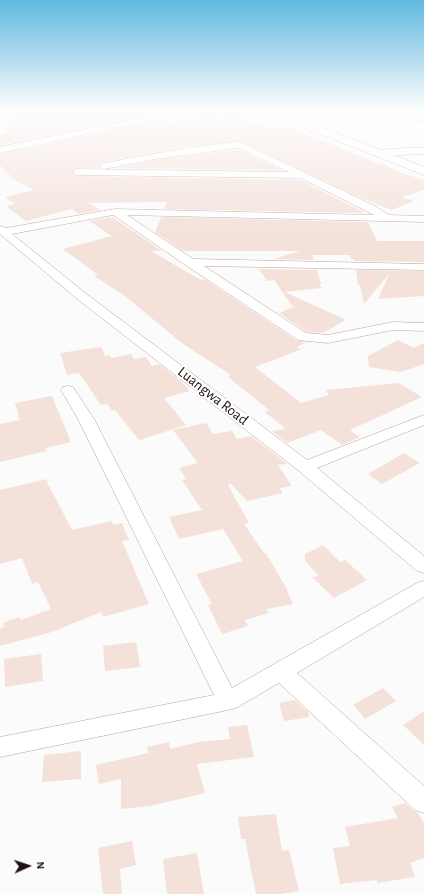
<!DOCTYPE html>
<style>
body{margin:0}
#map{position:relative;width:424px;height:894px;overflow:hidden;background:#fbfbfb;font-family:"Alegreya Sans",sans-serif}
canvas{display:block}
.north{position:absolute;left:8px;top:846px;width:40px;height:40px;-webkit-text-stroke:3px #fff;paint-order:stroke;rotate:87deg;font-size:11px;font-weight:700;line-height:16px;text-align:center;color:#1c120e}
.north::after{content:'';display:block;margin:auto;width:14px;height:18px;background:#1c120e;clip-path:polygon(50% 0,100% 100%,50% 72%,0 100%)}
</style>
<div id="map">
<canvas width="424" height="894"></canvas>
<div class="north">N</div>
</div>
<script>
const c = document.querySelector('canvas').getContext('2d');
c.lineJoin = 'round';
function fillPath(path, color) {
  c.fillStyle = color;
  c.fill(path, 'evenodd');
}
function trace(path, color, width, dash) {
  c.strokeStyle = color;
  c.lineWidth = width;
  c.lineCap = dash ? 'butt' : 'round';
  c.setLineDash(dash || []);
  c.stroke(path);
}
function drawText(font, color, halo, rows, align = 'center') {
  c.font = font + ' "Alegreya Sans",sans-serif';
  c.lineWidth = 4;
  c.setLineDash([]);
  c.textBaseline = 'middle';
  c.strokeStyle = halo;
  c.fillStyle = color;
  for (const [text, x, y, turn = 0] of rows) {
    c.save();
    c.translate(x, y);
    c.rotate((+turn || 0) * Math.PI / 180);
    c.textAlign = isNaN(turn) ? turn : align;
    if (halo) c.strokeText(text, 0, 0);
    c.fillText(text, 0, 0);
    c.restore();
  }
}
fillPath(new Path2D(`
 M 46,110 L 97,110 L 103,113 L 127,110 L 134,113 L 145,111 L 151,114 L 0,145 L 0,134 L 8,133 L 3,127 L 11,125 L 4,121 L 41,113 Z
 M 209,114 L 222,119 L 229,114 L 275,129 L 287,126 L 377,163 L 380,163 L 402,173 L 424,180 L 424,190 L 402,197 L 414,201 L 392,210 L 354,195 L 240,141 L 188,146 L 104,162 L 98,165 L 99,168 L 77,168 L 71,173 L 77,176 L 301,180 L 362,211 L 363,213 L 164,209 L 167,202 L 88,203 L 101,210 L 78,214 L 72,209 L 26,221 L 6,206 L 15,204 L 5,197 L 34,190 L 13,179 L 0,165 L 0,154 L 163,119 L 172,123 Z
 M 239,150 L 282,170 L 117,168 L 156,160 Z
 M 112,217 L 162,251 L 151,251 L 201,280 L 204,279 L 297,341 L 306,342 L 296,348 L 302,349 L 255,367 L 301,403 L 329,395 L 326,390 L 399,383 L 422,397 L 350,430 L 360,437 L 342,445 L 321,430 L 287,443 L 272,431 L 286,429 L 265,412 L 269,410 L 228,377 L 231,375 L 183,344 L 125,296 L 94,276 L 98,275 L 63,249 L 112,236 L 89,221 Z
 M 161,217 L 368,222 L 377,241 L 424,241 L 424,262 L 355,261 L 354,259 L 351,259 L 350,255 L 312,255 L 314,260 L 273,259 L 300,251 L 184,251 L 155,232 Z
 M 259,269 L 317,270 L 321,284 L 319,284 L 322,288 L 285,292 L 346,320 L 323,333 L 307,332 L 279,313 L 293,307 L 274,280 L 267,281 Z
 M 356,270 L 424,271 L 424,296 L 378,299 L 389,274 L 364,304 L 360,285 L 358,285 Z
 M 398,340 L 414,348 L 424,343 L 424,364 L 401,372 L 369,367 L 368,356 Z
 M 101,347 L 105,356 L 109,355 L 112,358 L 131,354 L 134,359 L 146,357 L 152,366 L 159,364 L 183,383 L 190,391 L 164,398 L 186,425 L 139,440 L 115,410 L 112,411 L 107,404 L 101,405 L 79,373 L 67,375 L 60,353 Z
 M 52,396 L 71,442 L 46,448 L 46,451 L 0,462 L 0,424 L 20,420 L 15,403 Z
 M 206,423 L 213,434 L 232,431 L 237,439 L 251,436 L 287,464 L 278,465 L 292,486 L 280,488 L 283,493 L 247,501 L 230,483 L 228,485 L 249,523 L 244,524 L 264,553 L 266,553 L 283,583 L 284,583 L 293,604 L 266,609 L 269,613 L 245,620 L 248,626 L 222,634 L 208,605 L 212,604 L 196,574 L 243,561 L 223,529 L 179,539 L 169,517 L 202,510 L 182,480 L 186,479 L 179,468 L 198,463 L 173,430 Z
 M 404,453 L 420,463 L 382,484 L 368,474 Z
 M 47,479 L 48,486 L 49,486 L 72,530 L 112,521 L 113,525 L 122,523 L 129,540 L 122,541 L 149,604 L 103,617 L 101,612 L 52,632 L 0,646 L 0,629 L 4,627 L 3,623 L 19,617 L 21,620 L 51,609 L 38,582 L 32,584 L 22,558 L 0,564 L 0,490 Z
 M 323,545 L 340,562 L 345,560 L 367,580 L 334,598 L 312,577 L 319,576 L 305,561 L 305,554 Z
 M 136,642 L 140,667 L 105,671 L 103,646 Z
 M 41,654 L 43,681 L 5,687 L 4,659 Z
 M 383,688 L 396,701 L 365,719 L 353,705 Z
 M 295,700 L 308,712 L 310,717 L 284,721 L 279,703 Z
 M 424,711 L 424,745 L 403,725 Z
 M 247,725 L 254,757 L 197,764 L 205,793 L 150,806 L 121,809 L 121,779 L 99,784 L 96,765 L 148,753 L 147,747 L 169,742 L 170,749 L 199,742 L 230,739 L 228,727 Z
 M 81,751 L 81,779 L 42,782 L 44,755 Z
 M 405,803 L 414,811 L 418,813 L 424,823 L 424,858 L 410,863 L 415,877 L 377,883 L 377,880 L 340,884 L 333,848 L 350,846 L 345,827 L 398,818 L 392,807 Z
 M 276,814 L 282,851 L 289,850 L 299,891 L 281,894 L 256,894 L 245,839 L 241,839 L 238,817 Z
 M 132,841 L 136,865 L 120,869 L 122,894 L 103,894 L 98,848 Z
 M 197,853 L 204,894 L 167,894 L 163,859 Z`), '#f4e1da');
const minor = new Path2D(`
 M 29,110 L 45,110 L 41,112 L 0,120 L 0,116 Z
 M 178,110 L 193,110 L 189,112 L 0,153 L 0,147 Z
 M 391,110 L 402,110 L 424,118 L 424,123 Z
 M 240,142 L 375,206 L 389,215 L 424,216 L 424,222 L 127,215 L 193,259 L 424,264 L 424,270 L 204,266 L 306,333 L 328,335 L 393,322 L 424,323 L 424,331 L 393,330 L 328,343 L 298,340 L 184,264 L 113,215 L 12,234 L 84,292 L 307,460 L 424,415 L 424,425 L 317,468 L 424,556 L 424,573 L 417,571 L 299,471 L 76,298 L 0,234 L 0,226 L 6,228 L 115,209 L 374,215 L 301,178 L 77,175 L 72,172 L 77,169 L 289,172 L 239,148 L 156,159 L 104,169 L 99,166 L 104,163 C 149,155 194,145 240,142 Z
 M 405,148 L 424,148 L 424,154 L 379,156 L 375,153 L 379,150 Z
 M 68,386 L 73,387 L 94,419 L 232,688 L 417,583 L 424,581 L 424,597 L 297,673 L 424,786 L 424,813 L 415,810 L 279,683 L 236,708 L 228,710 L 0,757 L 0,737 L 214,695 L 78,419 L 61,390 L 63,387 Z`);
const secondary = new Path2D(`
 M 263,110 L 278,110 L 424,167 L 424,175 L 264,112 Z`);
trace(minor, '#bca096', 1);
trace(secondary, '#bca096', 1);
fillPath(minor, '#fff');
fillPath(secondary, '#fff');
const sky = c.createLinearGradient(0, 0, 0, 235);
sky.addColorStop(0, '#60b8e0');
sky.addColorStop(0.47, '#fdfdfd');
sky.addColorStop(1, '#fdfdfd00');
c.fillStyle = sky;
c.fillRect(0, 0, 424, 235);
drawText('15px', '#1c120e', '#fff', [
 ["Luangwa Road",213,396,38]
]);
</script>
